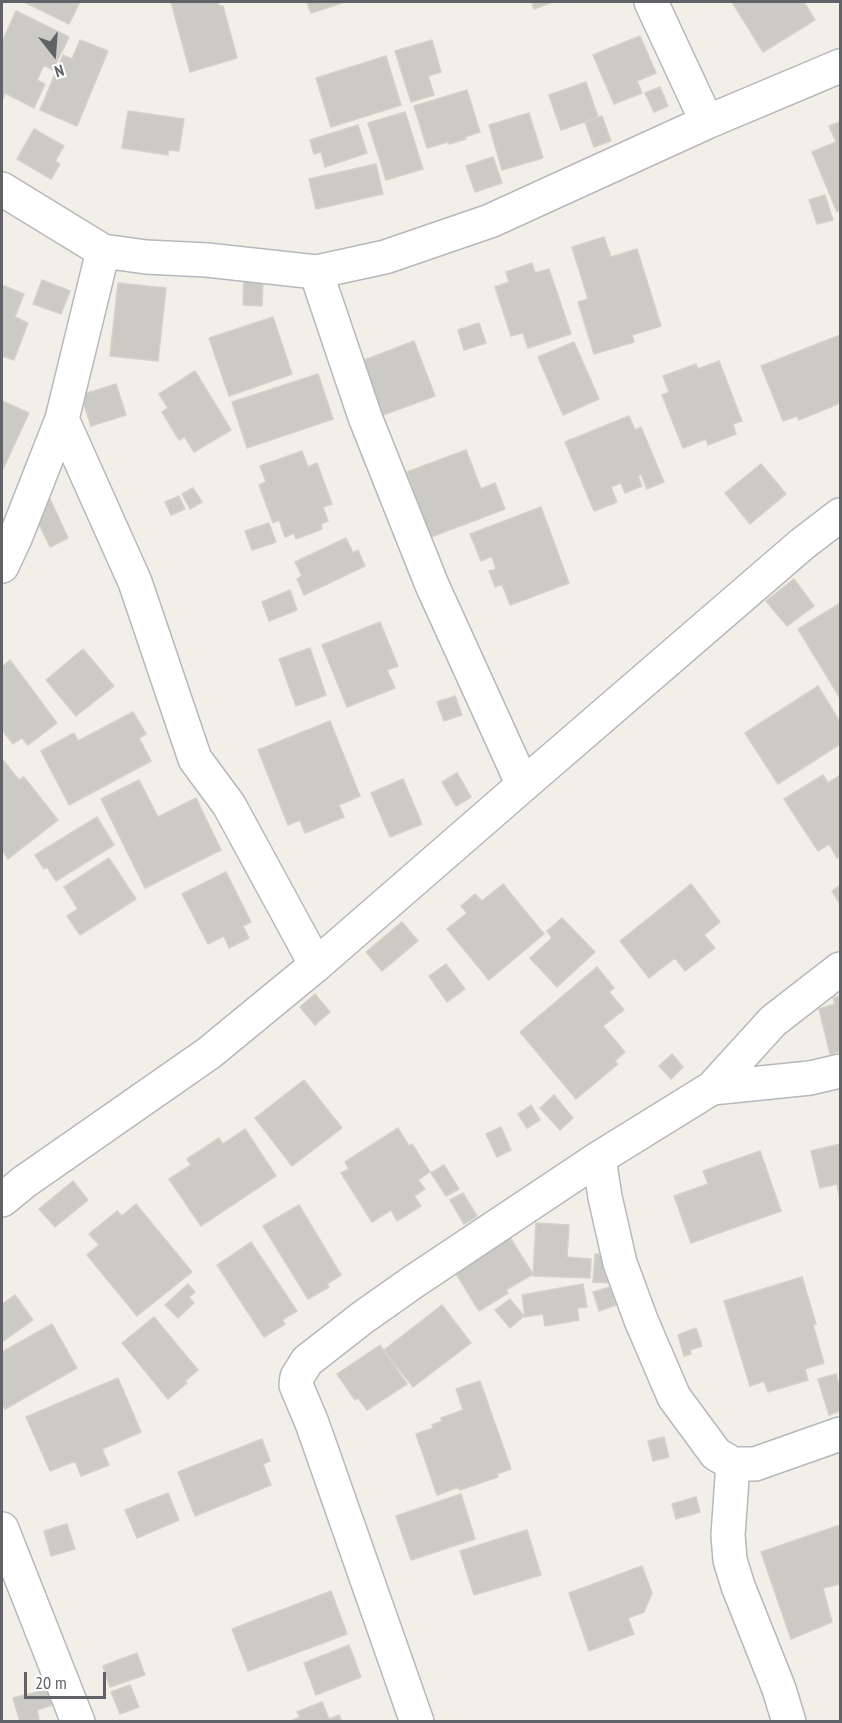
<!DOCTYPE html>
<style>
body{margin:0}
#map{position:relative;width:842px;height:1723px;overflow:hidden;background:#f1efe8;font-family:"PT Sans Narrow",sans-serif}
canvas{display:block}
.frame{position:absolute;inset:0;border:3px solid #5f6368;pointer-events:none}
.north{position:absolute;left:24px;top:24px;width:60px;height:60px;-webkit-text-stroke:4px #fff;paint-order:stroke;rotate:163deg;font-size:16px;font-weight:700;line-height:24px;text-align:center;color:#5f6368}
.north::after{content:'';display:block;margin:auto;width:21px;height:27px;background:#5f6368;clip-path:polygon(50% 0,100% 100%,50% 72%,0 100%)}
.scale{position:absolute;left:24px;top:1672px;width:82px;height:27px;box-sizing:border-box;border:3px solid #5f6368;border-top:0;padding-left:8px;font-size:18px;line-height:21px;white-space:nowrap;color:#5f6368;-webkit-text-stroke:4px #fff;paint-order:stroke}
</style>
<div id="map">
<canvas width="842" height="1723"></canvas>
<div class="frame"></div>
<div class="north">N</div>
<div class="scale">20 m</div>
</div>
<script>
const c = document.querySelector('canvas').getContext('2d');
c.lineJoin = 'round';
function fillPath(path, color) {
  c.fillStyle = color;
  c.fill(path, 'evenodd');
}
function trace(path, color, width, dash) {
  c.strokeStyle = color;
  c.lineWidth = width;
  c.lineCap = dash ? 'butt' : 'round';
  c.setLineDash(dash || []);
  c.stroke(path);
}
const building = new Path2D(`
 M 24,2 L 80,2 L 69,24 Z
 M 171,2 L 218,2 L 219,6 L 223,6 L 237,58 L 190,72 Z
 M 307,2 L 345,2 L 311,13 Z
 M 532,2 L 550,2 L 550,3 L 534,9 Z
 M 732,2 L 804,2 L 815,20 L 763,52 Z
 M 16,11 L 69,37 L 53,70 L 44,65 L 37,80 L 45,84 L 34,108 L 5,93 L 2,101 L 2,42 Z
 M 640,36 L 656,73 L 637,81 L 642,93 L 614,104 L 593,55 Z
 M 80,40 L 108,51 L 77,126 L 40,110 L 63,55 L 72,59 Z
 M 432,40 L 441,72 L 428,76 L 434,95 L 411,102 L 395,51 Z
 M 386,56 L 401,105 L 331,127 L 316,78 Z
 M 586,82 L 598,117 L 561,130 L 549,95 Z
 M 660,87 L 668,106 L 654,112 L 645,93 Z
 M 467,90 L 480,132 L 465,137 L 466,139 L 449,144 L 448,142 L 427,148 L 414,106 Z
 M 128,111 L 184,119 L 179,151 L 168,150 L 168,155 L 122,148 Z
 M 405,112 L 423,169 L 386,180 L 368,123 Z
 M 529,113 L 543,158 L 502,170 L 489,125 Z
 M 602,116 L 611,141 L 594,147 L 585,122 Z
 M 840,122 L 840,210 L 837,212 L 812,152 L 836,142 L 829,126 Z
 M 358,125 L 367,153 L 325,167 L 321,152 L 314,154 L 310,140 Z
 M 34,129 L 64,146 L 55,161 L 60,164 L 51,179 L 17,159 Z
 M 493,157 L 502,183 L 475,192 L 466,166 Z
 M 376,164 L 383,194 L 316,209 L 309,179 Z
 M 825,195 L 833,220 L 817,224 L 809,200 Z
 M 604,237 L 611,257 L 637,249 L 661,326 L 632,335 L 634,342 L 594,354 L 578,302 L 588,299 L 572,247 Z
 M 532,263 L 535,273 L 549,269 L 571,334 L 528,348 L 523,333 L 511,336 L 495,287 L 509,282 L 506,272 Z
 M 244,278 L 263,279 L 262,306 L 243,305 Z
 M 42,280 L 70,291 L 61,314 L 33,304 Z
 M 118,283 L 166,288 L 158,361 L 110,356 Z
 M 2,285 L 24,294 L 15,317 L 28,323 L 14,360 L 2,356 Z
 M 273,317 L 292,374 L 229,396 L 209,338 Z
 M 479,323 L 486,343 L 464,350 L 458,330 Z
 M 840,335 L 840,403 L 799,420 L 797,416 L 783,421 L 761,366 Z
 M 414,341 L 435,396 L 383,415 L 362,361 Z
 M 574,342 L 599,399 L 563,415 L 538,357 Z
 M 719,361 L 742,421 L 733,424 L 736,434 L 708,445 L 706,439 L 683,448 L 662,395 L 669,392 L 663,376 L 696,364 L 698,369 Z
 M 195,371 L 231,430 L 194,452 L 185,437 L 179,440 L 162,412 L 168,408 L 159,394 Z
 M 318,374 L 333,419 L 247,448 L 232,402 Z
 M 116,384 L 126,415 L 91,426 L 81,395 Z
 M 2,401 L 29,413 L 3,469 L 2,469 Z
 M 629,416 L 635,430 L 641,427 L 664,482 L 647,489 L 641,474 L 638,476 L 642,486 L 625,493 L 621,483 L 611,487 L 617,502 L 594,511 L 565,442 Z
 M 466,450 L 481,489 L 495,483 L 505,509 L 431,537 L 407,472 Z
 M 302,451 L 308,467 L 317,463 L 332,504 L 323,507 L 328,521 L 321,524 L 322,529 L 296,539 L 294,533 L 285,537 L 279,520 L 273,523 L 259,485 L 266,482 L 260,466 Z
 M 761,464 L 786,494 L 750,524 L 725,493 Z
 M 45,488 L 68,538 L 50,547 L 35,516 Z
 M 193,488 L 202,502 L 190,509 L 182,494 Z
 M 179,496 L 185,509 L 171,515 L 165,502 Z
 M 541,507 L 569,583 L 510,605 L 502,584 L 495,587 L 489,571 L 496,569 L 492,556 L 481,561 L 470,534 Z
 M 269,523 L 276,542 L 252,550 L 245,531 Z
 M 346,538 L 353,553 L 358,550 L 365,566 L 304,595 L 297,579 L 302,576 L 295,562 Z
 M 794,579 L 814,606 L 787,626 L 766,601 Z
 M 290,590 L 297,610 L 269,621 L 262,602 Z
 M 839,604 L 840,606 L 840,698 L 798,629 Z
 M 380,622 L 398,666 L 387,670 L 395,688 L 347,707 L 322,645 Z
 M 310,648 L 326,695 L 296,706 L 279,659 Z
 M 83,649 L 114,686 L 76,716 L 46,680 Z
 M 10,660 L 57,723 L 28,745 L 22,738 L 13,744 L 2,730 L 2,667 Z
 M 818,686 L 840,722 L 840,744 L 778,784 L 745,733 Z
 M 455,696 L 462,715 L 444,721 L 437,702 Z
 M 133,712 L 146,734 L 139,738 L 151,761 L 69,805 L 41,751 L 74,733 L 78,741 Z
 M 330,721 L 360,796 L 339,805 L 344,817 L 305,833 L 300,820 L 288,825 L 258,750 Z
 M 3,760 L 19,780 L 24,777 L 58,820 L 8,859 L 3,851 L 2,852 L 2,761 Z
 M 457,773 L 471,797 L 456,806 L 442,782 Z
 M 823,775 L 828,783 L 840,775 L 840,856 L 837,858 L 829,844 L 818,851 L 784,799 Z
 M 403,779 L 422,824 L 390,837 L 371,793 Z
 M 139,780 L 158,817 L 196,798 L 221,850 L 145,888 L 101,799 Z
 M 97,817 L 114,845 L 56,881 L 47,867 L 44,869 L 35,855 Z
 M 109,858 L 136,899 L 80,935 L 67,916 L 78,909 L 64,887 Z
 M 226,872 L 251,922 L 243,926 L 249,938 L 229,948 L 224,936 L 208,944 L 182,894 Z
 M 503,884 L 544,934 L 489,980 L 447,929 L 467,913 L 461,906 L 475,894 L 482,901 Z
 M 691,884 L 720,922 L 704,935 L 715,948 L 685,971 L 675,958 L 649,978 L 620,941 Z
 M 840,885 L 840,904 L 832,891 Z
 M 562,918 L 595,952 L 557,987 L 530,958 L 552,938 L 547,931 Z
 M 402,922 L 418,941 L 382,971 L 366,952 Z
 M 446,964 L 465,989 L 447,1002 L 429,976 Z
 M 597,967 L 614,988 L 609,992 L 624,1010 L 603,1026 L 625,1052 L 615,1061 L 618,1064 L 576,1099 L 520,1032 Z
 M 315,994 L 330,1012 L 315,1025 L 300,1007 Z
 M 840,996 L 840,1051 L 830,1054 L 819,1009 L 835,1004 L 833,998 Z
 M 672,1054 L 683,1067 L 671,1079 L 659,1066 Z
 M 304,1080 L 342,1128 L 292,1166 L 255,1118 Z
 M 554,1095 L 573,1118 L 560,1130 L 540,1108 Z
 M 531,1105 L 540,1120 L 527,1128 L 518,1114 Z
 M 501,1127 L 511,1150 L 497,1157 L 486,1134 Z
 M 398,1128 L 409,1146 L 412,1144 L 430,1172 L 418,1180 L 425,1189 L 414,1196 L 421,1206 L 397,1221 L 391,1210 L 372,1222 L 341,1173 L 349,1169 L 345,1162 Z
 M 245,1129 L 276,1176 L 201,1226 L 169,1179 L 191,1165 L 187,1159 L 219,1138 L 223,1144 Z
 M 840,1144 L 840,1200 L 837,1184 L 820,1188 L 811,1151 Z
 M 760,1151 L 781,1211 L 691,1243 L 674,1196 L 708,1184 L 703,1171 Z
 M 444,1165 L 459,1189 L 446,1196 L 431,1173 Z
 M 73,1181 L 88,1200 L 55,1227 L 39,1209 Z
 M 463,1193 L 477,1216 L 464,1224 L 450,1200 Z
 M 136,1204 L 192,1272 L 137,1316 L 87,1255 L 99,1245 L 89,1234 L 117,1211 L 122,1216 Z
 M 299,1205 L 341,1275 L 327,1284 L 329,1287 L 308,1299 L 263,1226 Z
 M 536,1223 L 569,1225 L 567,1257 L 591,1259 L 590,1278 L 533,1276 Z
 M 506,1231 L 533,1274 L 506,1290 L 508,1293 L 479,1311 L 453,1269 Z
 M 251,1242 L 297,1311 L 282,1320 L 285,1324 L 264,1337 L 217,1265 Z
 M 595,1254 L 612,1255 L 610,1283 L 593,1282 Z
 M 802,1277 L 816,1324 L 813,1325 L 824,1363 L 805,1369 L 808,1380 L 768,1392 L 764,1381 L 750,1386 L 724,1301 Z
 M 188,1284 L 195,1292 L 189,1297 L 194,1303 L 178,1318 L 165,1305 Z
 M 583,1284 L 587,1307 L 577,1308 L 579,1320 L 545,1326 L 543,1314 L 525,1317 L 522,1295 Z
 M 610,1287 L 616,1305 L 599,1311 L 593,1292 Z
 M 15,1295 L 33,1320 L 2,1342 L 2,1304 Z
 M 510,1299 L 524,1316 L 510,1328 L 495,1310 Z
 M 442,1305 L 471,1343 L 413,1387 L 384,1350 Z
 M 154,1317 L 198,1370 L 185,1381 L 187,1383 L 168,1399 L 122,1343 Z
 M 52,1324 L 77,1368 L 5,1409 L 2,1403 L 2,1352 Z
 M 696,1328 L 702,1346 L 690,1350 L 691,1354 L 684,1356 L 678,1335 Z
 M 380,1345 L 407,1384 L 367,1410 L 358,1398 L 355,1400 L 337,1374 Z
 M 836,1374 L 840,1388 L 840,1411 L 829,1415 L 818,1379 Z
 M 118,1378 L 141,1432 L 102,1449 L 109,1465 L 81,1476 L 75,1461 L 50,1471 L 26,1417 Z
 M 480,1381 L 511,1469 L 497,1474 L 498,1477 L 460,1490 L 459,1487 L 437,1495 L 416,1434 L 433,1428 L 432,1425 L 442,1421 L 441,1418 L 463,1410 L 456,1389 Z
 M 664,1437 L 669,1457 L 653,1461 L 648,1441 Z
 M 262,1439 L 270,1461 L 263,1464 L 271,1485 L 195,1516 L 178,1472 Z
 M 168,1493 L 179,1520 L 137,1538 L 125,1510 Z
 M 461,1494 L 475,1539 L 411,1560 L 396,1516 Z
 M 696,1497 L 700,1512 L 676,1519 L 672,1504 Z
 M 67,1524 L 75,1549 L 51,1556 L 44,1531 Z
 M 840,1525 L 840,1584 L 823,1588 L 832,1622 L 791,1639 L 761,1552 Z
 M 527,1530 L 541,1575 L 474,1595 L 460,1551 Z
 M 642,1566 L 652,1593 L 644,1612 L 628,1618 L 634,1634 L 589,1651 L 569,1593 Z
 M 331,1591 L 347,1634 L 248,1671 L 232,1629 Z
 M 349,1645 L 361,1677 L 316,1695 L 304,1663 Z
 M 137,1653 L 145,1675 L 110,1687 L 103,1666 Z
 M 130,1685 L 139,1707 L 120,1714 L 111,1692 Z
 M 48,1689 L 52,1705 L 37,1710 L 39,1719 L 29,1722 L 20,1722 L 13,1698 Z
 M 322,1702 L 329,1719 L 339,1715 L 342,1722 L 288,1722 L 300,1717 L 297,1712 Z`);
fillPath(building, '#cccac5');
trace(building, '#d6d1c6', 1.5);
const minor = new Path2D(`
 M 651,2 L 707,122
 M 2,189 L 103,251 L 146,257 L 207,260 L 316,272 L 385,257 L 490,221 L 707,122 L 840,66
 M 316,272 L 365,417 L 432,585 L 523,785
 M 62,419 L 135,582 L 195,759 L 229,805 L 316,965
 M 2,566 L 16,536 L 62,419 L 103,251
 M 712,1088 L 810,1078 L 840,1071
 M 599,1158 L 605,1197 L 620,1263 L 641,1320 L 674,1397 L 716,1454 L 733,1464 L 755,1464 L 840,1434
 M 2,1200 L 24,1182 L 209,1053 L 316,965 L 523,785 L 801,545 L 840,515
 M 733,1464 L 728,1535 L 730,1560 L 738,1586 L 779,1689 L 789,1722
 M 2,1529 L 78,1722
 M 417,1722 L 312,1423 L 296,1385 L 297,1377 L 307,1361 L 362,1318 L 413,1282 L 599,1158 L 712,1088 L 773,1021 L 840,969`);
trace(minor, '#b5b8bc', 36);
trace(minor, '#fff', 33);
</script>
